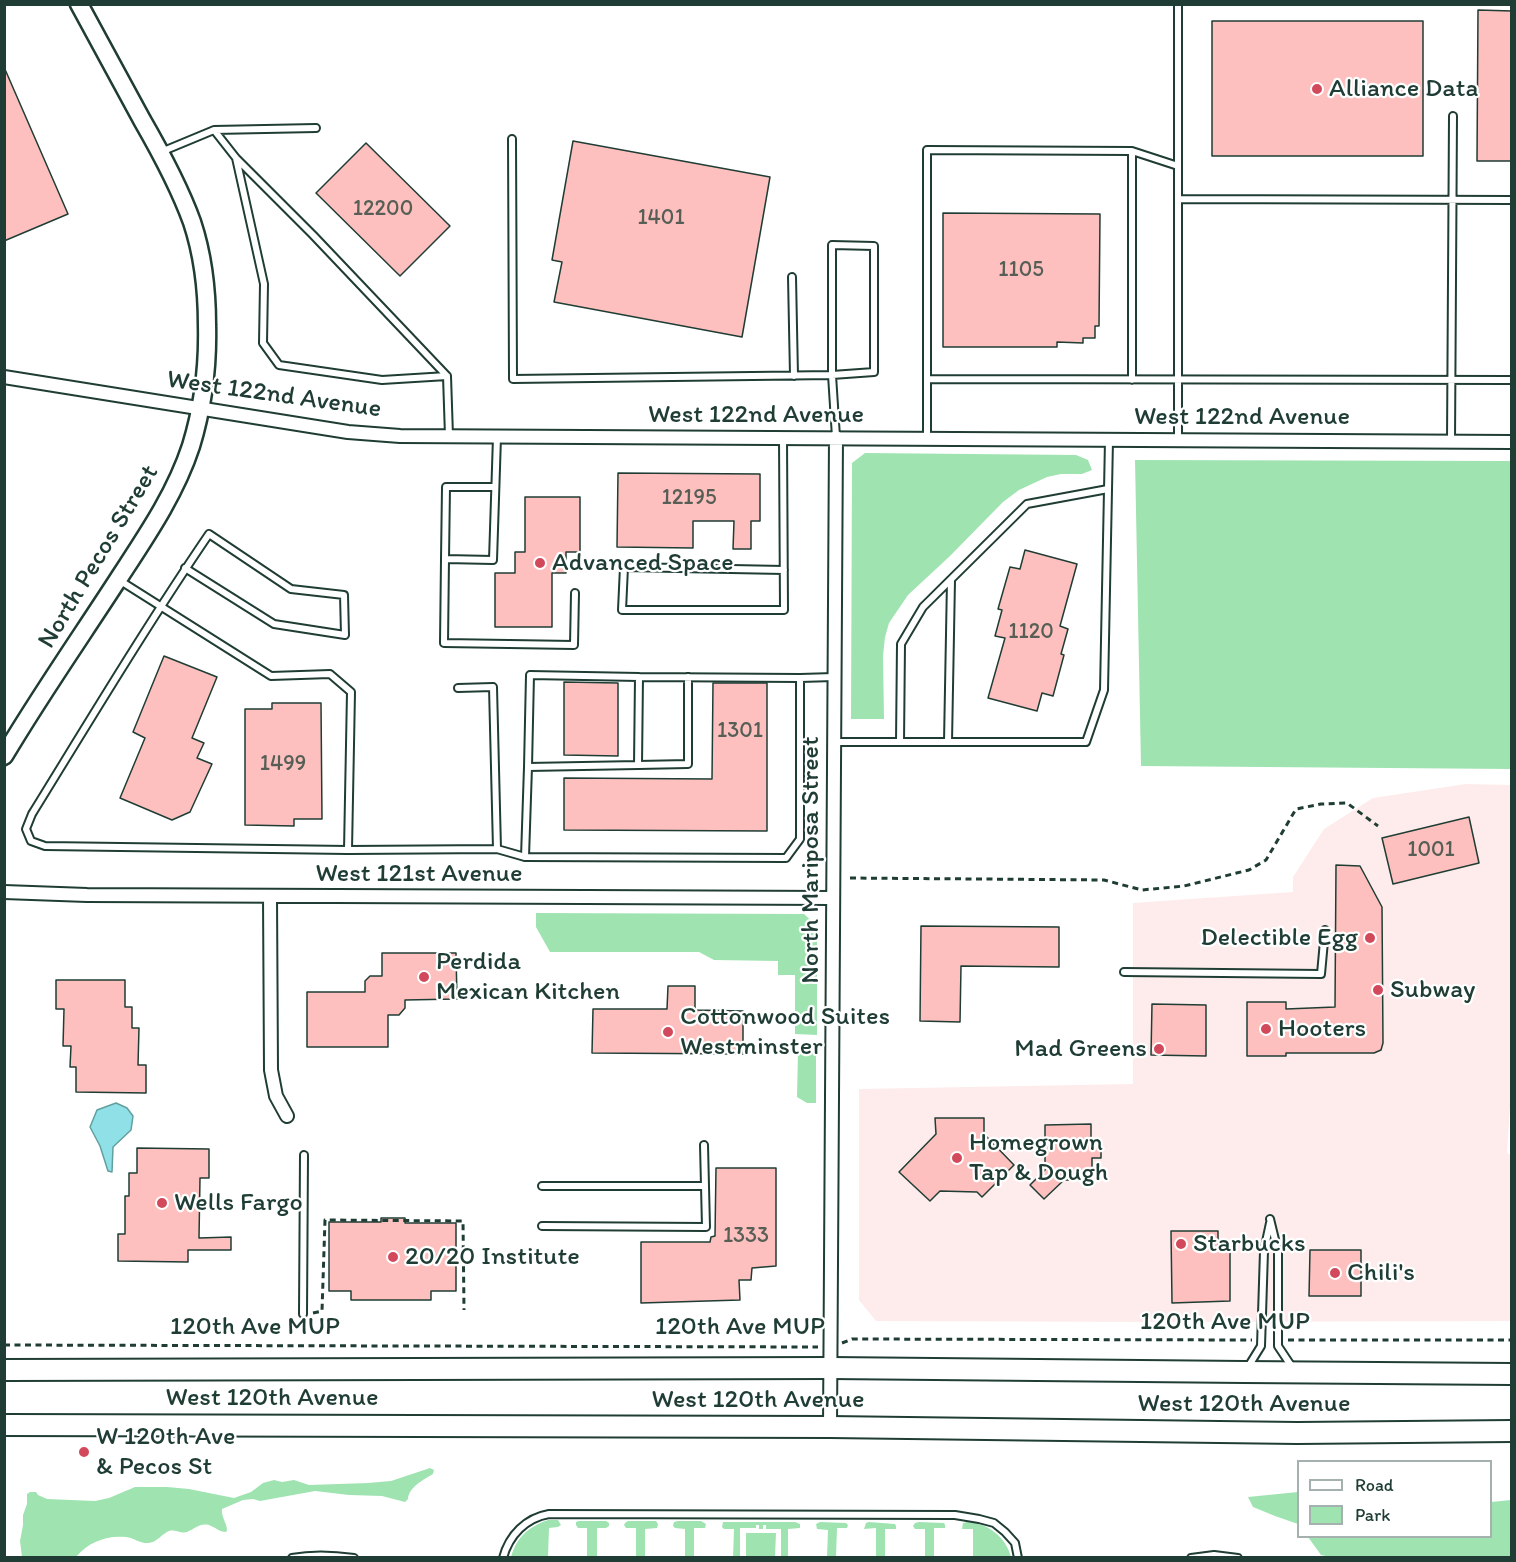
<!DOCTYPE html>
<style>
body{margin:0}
#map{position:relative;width:1516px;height:1562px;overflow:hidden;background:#fff;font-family:Itim,sans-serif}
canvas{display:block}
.frame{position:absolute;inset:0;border:6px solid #1f3d34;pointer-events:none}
.legend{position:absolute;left:1297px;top:1460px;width:195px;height:78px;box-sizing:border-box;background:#fff;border:2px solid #a5b1ae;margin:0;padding:8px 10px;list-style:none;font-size:18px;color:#1f3d34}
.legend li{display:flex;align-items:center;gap:12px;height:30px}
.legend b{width:30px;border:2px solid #a5b1ae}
</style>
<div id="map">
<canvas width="1516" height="1562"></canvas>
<div class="frame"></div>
<ul class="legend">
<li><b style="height:8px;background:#fff"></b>Road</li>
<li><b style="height:16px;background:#9fe4b0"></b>Park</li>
</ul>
</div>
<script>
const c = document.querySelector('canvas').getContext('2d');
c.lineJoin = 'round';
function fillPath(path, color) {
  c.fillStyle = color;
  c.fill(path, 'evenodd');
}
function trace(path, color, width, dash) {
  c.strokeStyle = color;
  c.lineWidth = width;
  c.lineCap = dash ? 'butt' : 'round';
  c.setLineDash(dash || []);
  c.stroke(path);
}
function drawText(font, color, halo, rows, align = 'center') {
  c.font = font + ' Itim,sans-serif';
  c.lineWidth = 4.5;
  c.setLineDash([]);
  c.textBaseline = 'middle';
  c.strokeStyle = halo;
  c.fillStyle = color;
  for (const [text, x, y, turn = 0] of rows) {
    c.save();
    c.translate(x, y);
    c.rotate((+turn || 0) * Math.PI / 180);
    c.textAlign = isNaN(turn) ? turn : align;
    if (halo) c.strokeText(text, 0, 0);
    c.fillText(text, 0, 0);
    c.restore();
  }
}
fillPath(new Path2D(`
 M 1466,784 L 1511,785 L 1512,1075 L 1507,1153 L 1512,1156 L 1511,1321 L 1164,1322 L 876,1321 L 859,1300 L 859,1089 L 1133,1084 L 1133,903 L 1293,892 L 1293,877 L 1324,829 L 1373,798 Z`), '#feecec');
fillPath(new Path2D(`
 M 865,453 L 1076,455 L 1088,460 L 1092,470 L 1082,474 L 1061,474 L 1047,477 L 1019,490 L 1003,502 L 950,556 L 908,595 L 889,623 L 885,637 L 883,656 L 884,719 L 851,719 L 852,463 Z
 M 1135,460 L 1511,461 L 1511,769 L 1141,766 Z
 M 536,913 L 804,914 L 817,926 L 817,1035 L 795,1034 L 795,975 L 778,975 L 778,961 L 714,960 L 699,952 L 550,952 L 536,927 Z
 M 798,1052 L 816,1052 L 816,1103 L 807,1103 L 797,1097 Z
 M 430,1468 L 434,1470 L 433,1474 C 423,1480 409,1487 408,1499 L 405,1502 L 382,1496 L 349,1495 L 315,1491 L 260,1501 L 253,1499 L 243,1500 L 222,1509 C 221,1517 227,1523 227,1530 L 226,1532 C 219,1532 215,1527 209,1525 C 199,1523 195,1529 187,1532 C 181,1534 175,1529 169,1531 C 162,1534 157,1542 149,1543 C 141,1544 134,1538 126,1537 C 107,1535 88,1542 76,1557 L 22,1557 L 20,1541 L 23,1525 L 23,1515 L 27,1504 L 27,1494 L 30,1492 L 36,1492 L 38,1495 L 47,1499 L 95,1501 L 109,1498 L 135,1487 L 167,1487 L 189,1489 L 234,1498 L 251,1492 L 263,1483 L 274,1480 L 282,1482 L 294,1480 L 309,1485 L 368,1483 L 391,1481 Z
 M 1298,1492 L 1298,1524 L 1275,1516 L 1253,1507 L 1248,1497 Z
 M 1511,1500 L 1511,1557 L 1330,1557 L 1321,1555 L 1308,1537 L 1490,1536 L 1491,1502 Z
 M 548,1520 L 558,1520 L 561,1525 L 558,1527 L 549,1528 L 548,1557 L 511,1557 C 517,1537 528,1527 548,1520 Z
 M 579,1521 L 606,1521 L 609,1523 L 609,1526 L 606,1528 L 597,1528 L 597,1557 L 587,1557 L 587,1528 L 578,1528 L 576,1525 L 576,1522 Z
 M 628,1521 L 656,1521 L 658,1524 L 657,1528 L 645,1529 L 645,1557 L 636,1557 L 636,1528 L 626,1528 L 624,1525 L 625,1523 Z
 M 678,1521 L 701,1521 L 706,1524 L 705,1528 L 694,1528 L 694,1557 L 685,1557 L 685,1529 L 675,1528 L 673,1526 L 674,1522 Z
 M 723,1522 L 795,1522 L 800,1524 L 800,1528 L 788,1529 L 788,1557 L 781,1557 L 781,1529 L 766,1529 L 766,1525 L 763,1525 L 763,1529 L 759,1529 L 759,1525 L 756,1525 L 756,1528 L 740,1528 L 740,1557 L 733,1558 L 734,1529 L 724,1529 L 722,1527 Z
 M 820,1522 L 846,1523 L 848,1525 L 847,1528 L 837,1528 L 836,1557 L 827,1557 L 828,1530 L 817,1529 L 816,1524 Z
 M 869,1522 L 895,1524 L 896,1526 L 896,1529 L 885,1529 L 885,1557 L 876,1557 L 876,1528 L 864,1529 L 866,1523 Z
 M 919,1522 L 944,1523 L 945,1525 L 945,1528 L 934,1528 L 934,1557 L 925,1557 L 925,1529 L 915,1529 L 913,1526 L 915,1523 Z
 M 967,1522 C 988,1523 1006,1537 1011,1557 L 973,1557 L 973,1529 L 962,1529 L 963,1523 Z
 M 746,1533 L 776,1533 L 775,1557 L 746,1557 Z`), '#9fe4b0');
const water = new Path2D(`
 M 116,1103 L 127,1108 L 133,1116 L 131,1130 L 113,1147 L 112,1172 L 108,1171 L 100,1146 L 90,1127 L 97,1110 Z`);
fillPath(water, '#8fe1e7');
trace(water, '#629f9f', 1.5);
const building = new Path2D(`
 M 1478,10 L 1512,11 L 1512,161 L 1477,161 Z
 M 1212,21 L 1423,21 L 1423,156 L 1212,156 Z
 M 4,67 L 68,214 L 4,241 Z
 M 573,141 L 770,177 L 742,337 L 554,302 L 562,262 L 552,260 Z
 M 366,143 L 450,226 L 400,276 L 316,193 Z
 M 943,213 L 1100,214 L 1099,326 L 1095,326 L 1095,338 L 1083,338 L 1083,343 L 1057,342 L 1057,347 L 943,347 Z
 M 618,473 L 760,474 L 760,521 L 751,521 L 751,549 L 733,549 L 734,521 L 693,521 L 693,548 L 617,547 Z
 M 525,497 L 580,497 L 580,552 L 566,552 L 566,573 L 552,573 L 552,627 L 495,627 L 495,573 L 515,573 L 515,552 L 525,552 Z
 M 1025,550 L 1077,564 L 1060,626 L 1068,629 L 1061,654 L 1064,655 L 1053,696 L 1042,693 L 1037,711 L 988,698 L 1005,638 L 995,636 L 1002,610 L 998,609 L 1010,567 L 1020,569 Z
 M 164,656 L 217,677 L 192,738 L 204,743 L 197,758 L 212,764 L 190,812 L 172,820 L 120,798 L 145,738 L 133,732 Z
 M 564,682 L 618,683 L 618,756 L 564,755 Z
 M 713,683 L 767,683 L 767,831 L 564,830 L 564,778 L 712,779 Z
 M 272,703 L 321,703 L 322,819 L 294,819 L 294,826 L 245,825 L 245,709 L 272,709 Z
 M 1469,817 L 1479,863 L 1393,884 L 1382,838 Z
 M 1336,865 L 1360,866 L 1382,907 L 1383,1043 L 1381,1050 L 1374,1053 L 1286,1053 L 1286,1056 L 1247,1056 L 1247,1002 L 1286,1002 L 1286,1009 L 1335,1007 Z
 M 921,926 L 1059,927 L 1059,967 L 961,966 L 960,1022 L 920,1021 Z
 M 382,953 L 456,953 L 457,999 L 405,1000 L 405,1008 L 399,1015 L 388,1015 L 388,1047 L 307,1047 L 307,992 L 365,992 L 365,981 L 370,976 L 382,976 Z
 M 56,980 L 125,980 L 125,1007 L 132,1007 L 132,1028 L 139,1028 L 138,1065 L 146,1065 L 146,1093 L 76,1092 L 76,1067 L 70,1067 L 71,1046 L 63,1046 L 64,1009 L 56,1009 Z
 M 668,986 L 695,986 L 695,1010 L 743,1011 L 743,1054 L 592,1053 L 593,1009 L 667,1009 Z
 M 1152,1004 L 1206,1005 L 1206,1056 L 1151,1055 Z
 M 935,1118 L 984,1118 L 984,1134 L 1014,1165 L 982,1197 L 977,1192 L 940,1191 L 930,1201 L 899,1172 L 936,1134 Z
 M 1091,1124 L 1091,1142 L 1101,1142 L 1101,1158 L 1092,1158 L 1092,1180 L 1064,1180 L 1044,1199 L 1030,1185 L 1045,1170 L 1045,1125 Z
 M 137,1148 L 209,1149 L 209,1178 L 200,1178 L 199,1238 L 231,1237 L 231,1250 L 188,1250 L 188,1262 L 118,1261 L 118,1234 L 125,1234 L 125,1196 L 129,1196 L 129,1173 L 137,1173 Z
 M 716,1168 L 776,1168 L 776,1266 L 752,1268 L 751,1280 L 739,1280 L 740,1300 L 641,1303 L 641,1242 L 710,1242 L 711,1237 L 715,1236 Z
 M 381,1218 L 405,1218 L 405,1223 L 456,1223 L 456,1291 L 431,1291 L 431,1300 L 351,1300 L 351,1291 L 329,1291 L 329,1222 L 381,1222 Z
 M 1171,1231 L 1218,1231 L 1218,1247 L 1230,1247 L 1230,1301 L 1172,1303 Z
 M 1310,1250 L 1361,1250 L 1361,1296 L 1309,1296 Z`);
fillPath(building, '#fdc0be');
trace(building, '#1f3d34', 1.5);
const lane = new Path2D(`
 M 214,130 L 316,128
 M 512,139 L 513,379 L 832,375 L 874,372 L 874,246 L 832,245 L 832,375 L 836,437
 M 161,152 L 214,130 L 236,158 L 313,235 L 447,376 L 449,436
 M 236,158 L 264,284 L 263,343 L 279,365 L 382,380 L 447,376
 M 1178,199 L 1512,200
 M 792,277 L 794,376
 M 927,379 L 1512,380
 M 1132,380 L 1132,151
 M 783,438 L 784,610 L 622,610 L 624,567 L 784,570
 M 927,438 L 927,150 L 1132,151 L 1178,166
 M 1178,439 L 1178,4
 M 1451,441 L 1453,116
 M 495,487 L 446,487 L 445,559 L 493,560 L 497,437
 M 445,559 L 444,643 L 574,645 L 575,593
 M 185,568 L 274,624 L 345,635 L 344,595 L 291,589 L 209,534 C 147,625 90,720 32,814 L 26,829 L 31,841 L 45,846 L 348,850
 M 119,580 L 271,676 L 330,674 L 351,692 L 348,850 L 497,849 L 493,687 L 458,688
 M 688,677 L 688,764 L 638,765 L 639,677 L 800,678
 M 834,742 L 1086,742 L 1104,690 L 1109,440
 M 900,742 L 901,644 L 923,607 L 1027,504 L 1108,489
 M 948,742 L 951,580
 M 638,765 L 528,767 L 530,675 L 639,677
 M 497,849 L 525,857 L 786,858 L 800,839 L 800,678 L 834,677
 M 525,857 L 528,767
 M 1124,972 L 1321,974 L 1325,930
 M 542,1186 L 705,1186
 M 1270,1219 L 1278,1252 L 1278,1346 L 1292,1367
 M 542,1226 L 706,1227 L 704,1145
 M 303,1314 L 304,1155
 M 1248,1367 L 1261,1346 L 1264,1251 L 1270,1223
 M 292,1558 C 313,1554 333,1555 354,1558
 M 503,1558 C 509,1535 526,1518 549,1514 L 955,1515 L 979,1519 L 994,1523 L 1005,1532 L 1015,1543 L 1018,1558
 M 1191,1558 L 1214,1555 L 1238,1558`);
const street = new Path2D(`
 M 4,377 L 304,425 L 348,432 L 400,436 L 1512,442
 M 4,892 L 87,895 L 833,898
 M 270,896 L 271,1070 L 276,1096 L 287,1116
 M 830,1427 L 836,437`);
const secondary = new Path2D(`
 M 4,756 C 39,697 80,638 117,581 C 145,538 175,495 191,446 C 203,407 208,365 207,325 C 207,290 203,255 192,222 C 179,186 161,153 142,120 C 121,82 100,43 79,4`);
const primary = new Path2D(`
 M 4,1370 L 831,1368 L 1244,1372 L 1512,1374
 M 4,1425 L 830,1427 L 1297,1433 L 1512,1431`);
trace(lane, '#1f3d34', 10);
trace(street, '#1f3d34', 16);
trace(secondary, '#1f3d34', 21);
trace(primary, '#1f3d34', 24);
trace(new Path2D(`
 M 850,878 L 1104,880 L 1142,890 L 1184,886 L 1249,870 L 1266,860 L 1296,809 L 1321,804 L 1347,803 L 1378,826
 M 313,1313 L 322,1311 L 325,1220 L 463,1221 L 464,1310
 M 1288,1340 L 1512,1340
 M 842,1343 L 852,1339 L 1252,1340
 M 4,1345 L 818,1347`), '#1f3d34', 3, [6, 4.5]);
trace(lane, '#fff', 6);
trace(street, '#fff', 12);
trace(secondary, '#fff', 16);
trace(primary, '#fff', 20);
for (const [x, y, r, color] of [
 [1317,89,6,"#d1495b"],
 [540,563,6,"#d1495b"],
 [1370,938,6,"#d1495b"],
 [424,977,6,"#d1495b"],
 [1378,990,6,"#d1495b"],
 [1266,1029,6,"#d1495b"],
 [668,1032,6,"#d1495b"],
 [1159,1049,6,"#d1495b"],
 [957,1158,6,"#d1495b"],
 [162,1203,6,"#d1495b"],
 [1181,1244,6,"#d1495b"],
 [393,1257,6,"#d1495b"],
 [1335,1273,6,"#d1495b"],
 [84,1452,6,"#d1495b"]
]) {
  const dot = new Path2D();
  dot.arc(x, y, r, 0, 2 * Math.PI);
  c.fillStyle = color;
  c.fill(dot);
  trace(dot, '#fff', 2);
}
drawText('22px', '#565e56', null, [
 ["12200",383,209],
 ["1401",661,218],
 ["1105",1021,270],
 ["12195",689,498],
 ["1120",1031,632],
 ["1301",740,731],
 ["1499",283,764],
 ["1001",1431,850],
 ["1333",746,1236]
]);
drawText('26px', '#1f3d34', '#fff', [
 ["Alliance Data",1329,89],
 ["Advanced Space",552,563],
 ["Delectible Egg",1358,938,"right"],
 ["Perdida",436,962],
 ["Mexican Kitchen",436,992],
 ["Subway",1390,990],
 ["Cottonwood Suites",680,1017],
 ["Westminster",680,1047],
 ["Hooters",1278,1029],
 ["Mad Greens",1147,1049,"right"],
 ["Homegrown",969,1143],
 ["Tap & Dough",969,1173],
 ["Wells Fargo",174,1203],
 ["Starbucks",1193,1244],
 ["20/20 Institute",405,1257],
 ["Chili's",1347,1273],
 ["W 120th Ave",96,1437],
 ["& Pecos St",96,1467]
], 'left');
drawText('26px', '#1f3d34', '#fff', [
 ["West 122nd Avenue",274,395,8],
 ["West 122nd Avenue",756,415],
 ["West 122nd Avenue",1242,417],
 ["North Pecos Street",99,557,-59],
 ["North Mariposa Street",811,860,-90],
 ["West 121st Avenue",419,874],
 ["120th Ave MUP",1225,1322],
 ["120th Ave MUP",255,1327],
 ["120th Ave MUP",740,1327],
 ["West 120th Avenue",272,1398],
 ["West 120th Avenue",758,1400],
 ["West 120th Avenue",1244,1404]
]);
</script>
